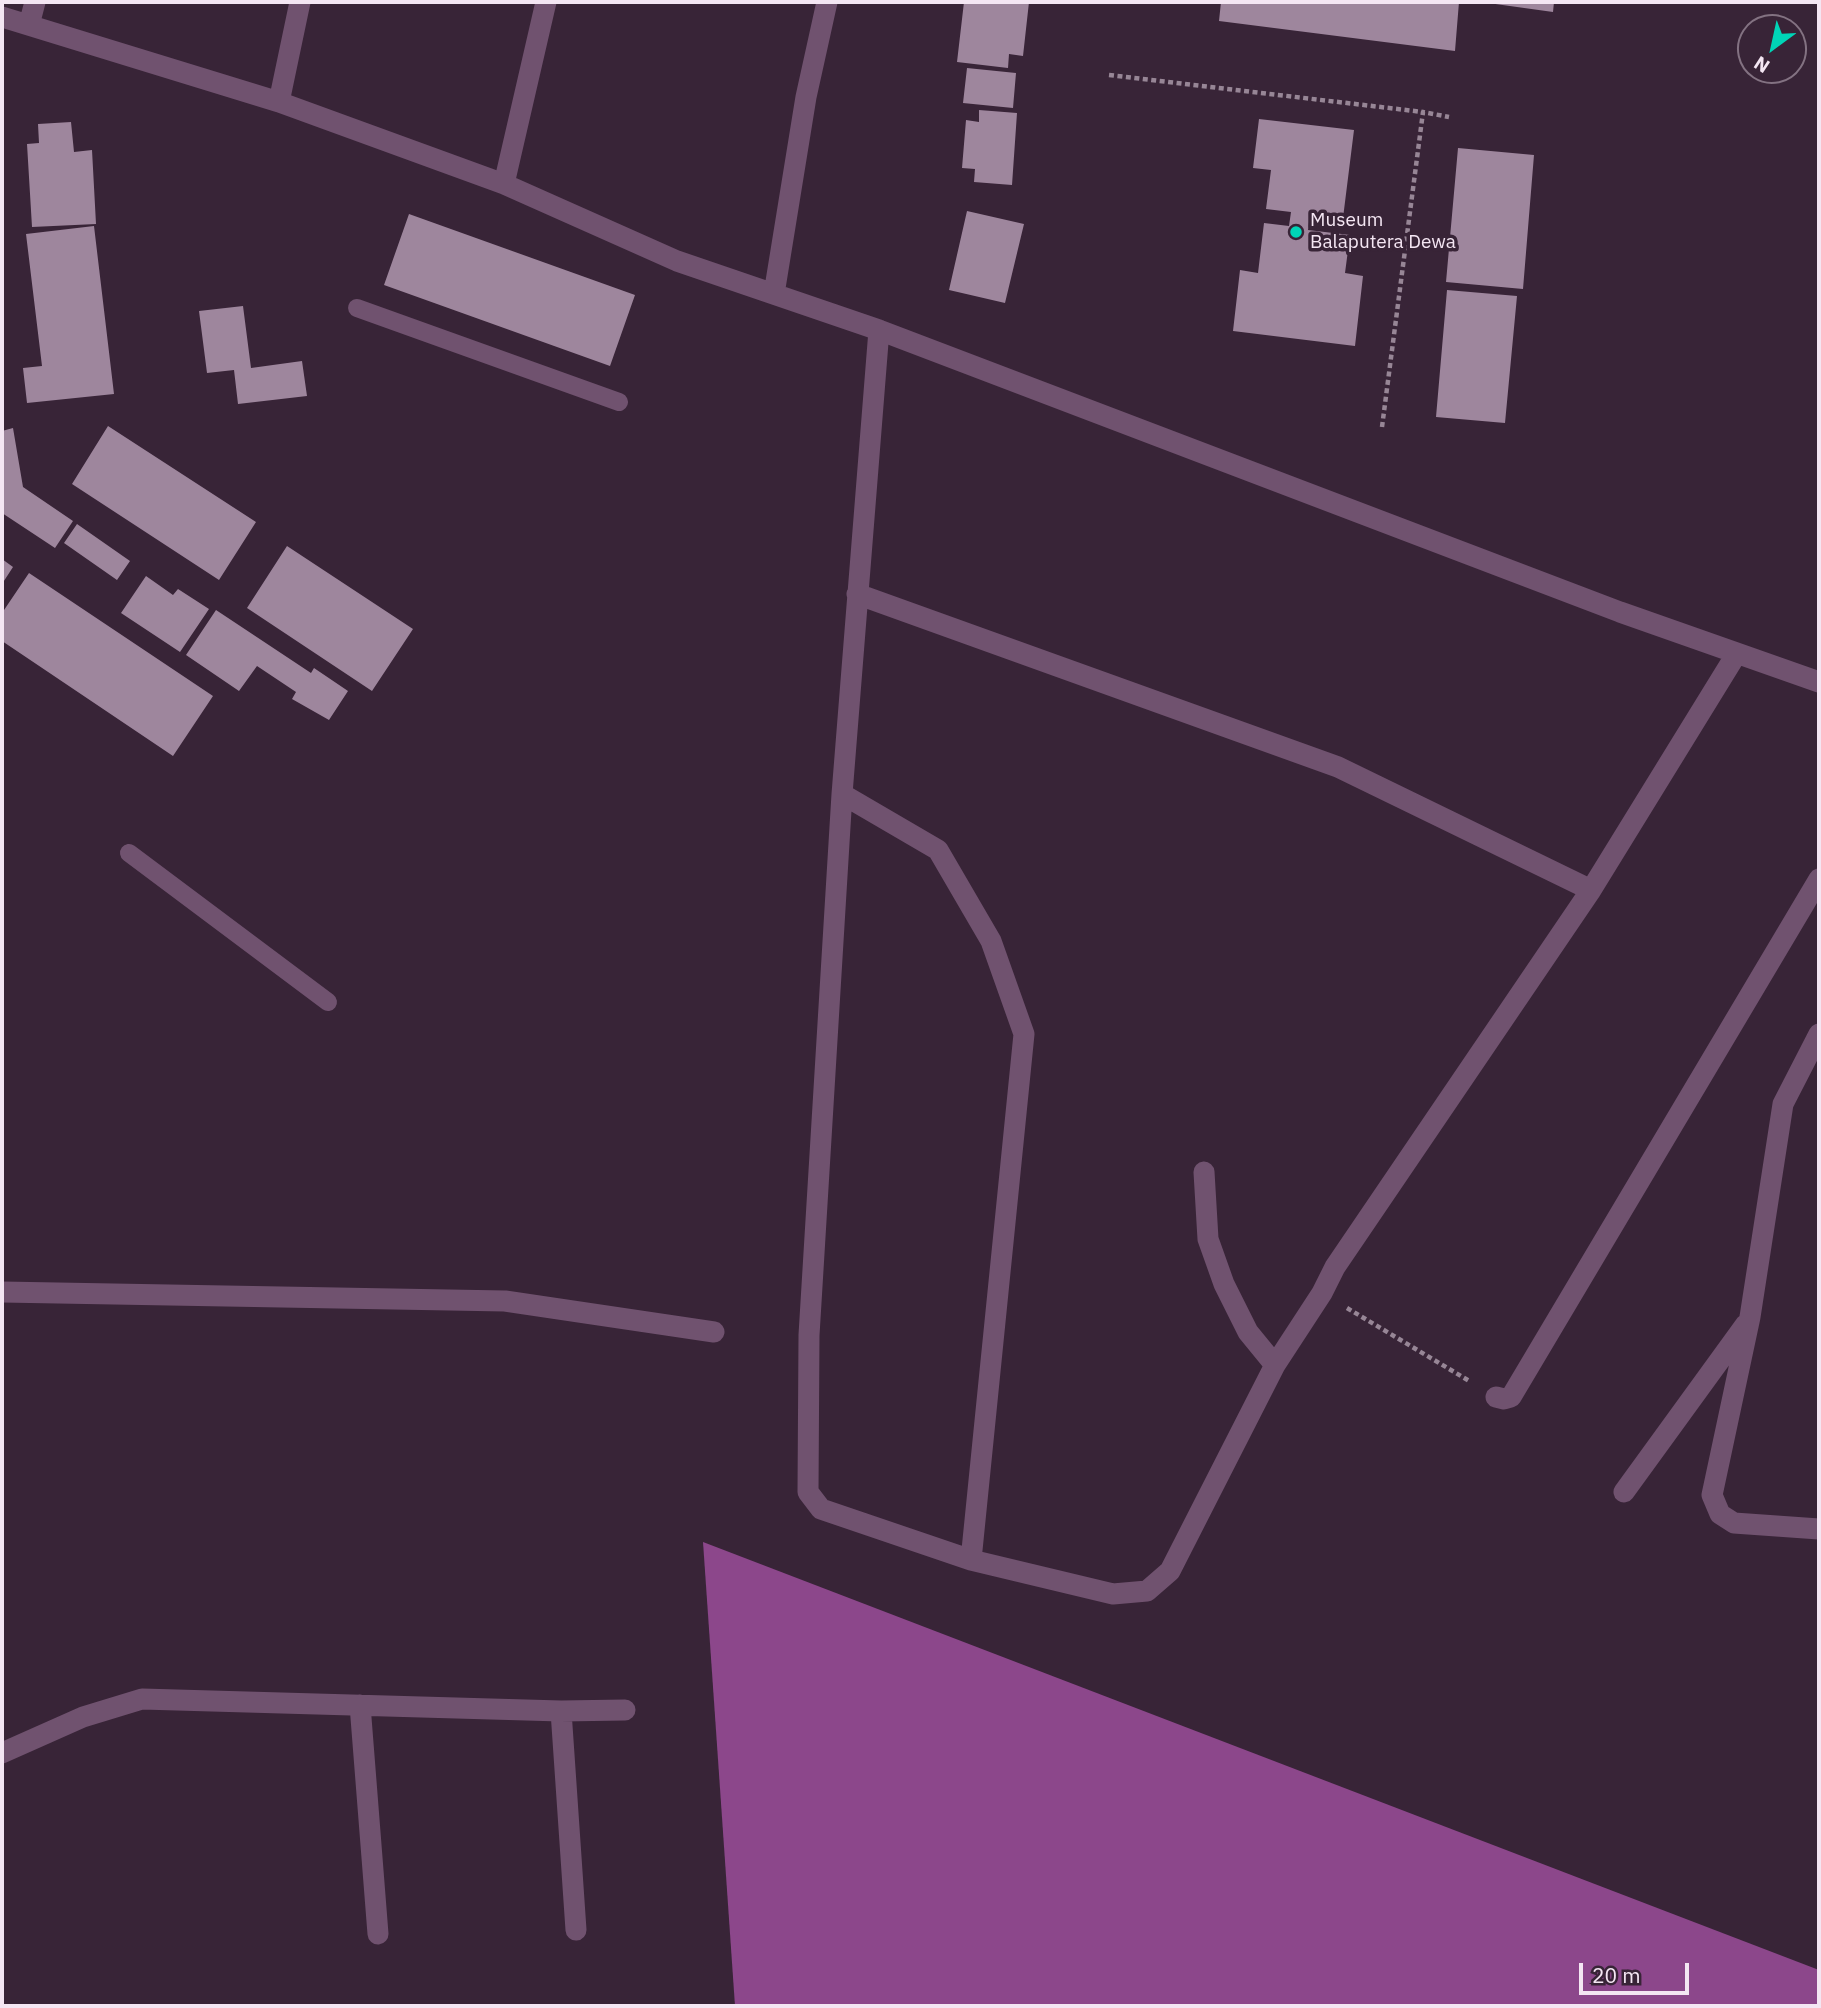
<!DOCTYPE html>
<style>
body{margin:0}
#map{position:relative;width:1821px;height:2008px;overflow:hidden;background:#382437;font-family:"IBM Plex Sans",sans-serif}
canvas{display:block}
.frame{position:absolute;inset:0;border:4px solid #f4e6f3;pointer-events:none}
.north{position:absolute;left:1737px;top:14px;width:70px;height:70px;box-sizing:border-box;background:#382437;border:2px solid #837282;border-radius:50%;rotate:213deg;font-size:19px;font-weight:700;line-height:28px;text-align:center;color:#f4e6f3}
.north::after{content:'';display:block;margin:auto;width:24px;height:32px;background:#00d5b7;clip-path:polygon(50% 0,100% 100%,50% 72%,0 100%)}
.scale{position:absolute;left:1579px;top:1963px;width:110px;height:32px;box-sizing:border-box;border:4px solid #f4e6f3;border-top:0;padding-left:9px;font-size:21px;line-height:24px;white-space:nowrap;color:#f4e6f3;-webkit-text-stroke:5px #382437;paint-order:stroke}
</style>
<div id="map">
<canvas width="1821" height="2008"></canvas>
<div class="frame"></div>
<div class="north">N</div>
<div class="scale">20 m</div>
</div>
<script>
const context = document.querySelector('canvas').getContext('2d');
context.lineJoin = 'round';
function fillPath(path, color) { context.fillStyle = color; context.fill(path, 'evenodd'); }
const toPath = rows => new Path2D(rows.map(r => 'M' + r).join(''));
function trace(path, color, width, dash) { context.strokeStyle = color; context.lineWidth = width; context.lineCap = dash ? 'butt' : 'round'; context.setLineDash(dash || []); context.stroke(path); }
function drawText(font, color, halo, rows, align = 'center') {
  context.font = font + ' "IBM Plex Sans",sans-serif'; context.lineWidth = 7; context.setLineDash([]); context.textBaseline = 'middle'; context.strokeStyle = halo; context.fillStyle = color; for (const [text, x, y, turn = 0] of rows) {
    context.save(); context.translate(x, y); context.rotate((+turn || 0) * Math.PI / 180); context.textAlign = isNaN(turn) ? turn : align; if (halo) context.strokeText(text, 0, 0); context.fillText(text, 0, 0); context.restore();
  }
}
fillPath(toPath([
 [703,1542,1819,1970,1819,2006,735,2006]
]), '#8c478b');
fillPath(toPath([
 [964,2,1029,2,1023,56,1009,54,1008,68,957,62],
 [1221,2,1459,2,1455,51,1219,21],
 [1481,2,1554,2,1553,12],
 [967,68,1016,73,1013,108,963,103],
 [979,110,1017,113,1012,185,974,182,975,169,962,168,966,120,979,122],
 [1259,119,1354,130,1343,218,1310,214,1308,230,1350,235,1345,273,1363,276,1355,346,1233,331,1240,270,1258,273,1264,223,1289,226,1291,212,1266,209,1271,170,1253,168],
 [71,122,74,152,92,150,96,224,32,227,27,144,39,143,38,124],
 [1458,148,1534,155,1523,289,1446,282],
 [967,211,1024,224,1005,303,949,290],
 [409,214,635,295,610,366,384,285],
 [94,226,114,394,27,403,23,368,42,366,26,234],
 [1447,290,1517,296,1505,423,1436,417],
 [243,306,251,368,302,361,307,396,238,404,234,370,207,373,199,311],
 [108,426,256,522,219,580,72,484],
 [13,428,23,487,73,521,55,548,2,513,2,431],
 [77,524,130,561,117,580,64,543],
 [287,546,413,629,372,691,247,608],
 [2,559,13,567,2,584],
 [29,573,213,696,173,756,2,641,2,613],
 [146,576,173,595,178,589,209,609,180,652,121,613],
 [216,610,311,673,314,668,348,691,329,720,292,699,296,692,257,666,239,691,186,655]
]), '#9e869d');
trace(toPath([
 [1109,75,1423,112],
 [1382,427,1423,112,1449,117],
 [1347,1308,1471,1382]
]), '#978696', 4.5, [5, 3.5]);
trace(toPath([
 [357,308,619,402],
 [129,853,328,1002]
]), '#70526f', 18);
trace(toPath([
 [2,17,279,102,504,184,677,261,879,330,1620,612,1819,682],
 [29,25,35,2],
 [279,102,300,2],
 [504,184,546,2],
 [774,294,806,97,827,2],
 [879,330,842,794,809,1335,808,1492,821,1509,971,1560,1113,1594,1147,1591,1170,1571,1275,1365,1322,1293,1335,1267,1591,890,1737,653],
 [857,594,1338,767,1591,890],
 [842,794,938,850,991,941,1024,1034,971,1560],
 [1819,1034,1783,1104,1750,1317,1712,1495,1720,1514,1734,1523,1819,1529],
 [1204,1172,1208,1239,1224,1284,1248,1332,1275,1365],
 [2,1292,505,1301,714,1332],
 [1496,1397,1504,1399,1511,1397,1819,879],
 [1624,1492,1746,1324],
 [360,1705,378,1934],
 [561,1711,576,1930],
 [2,1753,83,1717,142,1699,561,1711,625,1710]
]), '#70526f', 21);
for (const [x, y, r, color] of [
 [1296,232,7,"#00d5b7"]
]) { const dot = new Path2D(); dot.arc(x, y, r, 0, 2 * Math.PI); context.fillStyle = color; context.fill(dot); trace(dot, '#382437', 2.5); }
drawText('19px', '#f4e6f3', '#382437', [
 ["Museum",1310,221],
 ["Balaputera Dewa",1310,243]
], 'left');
</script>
